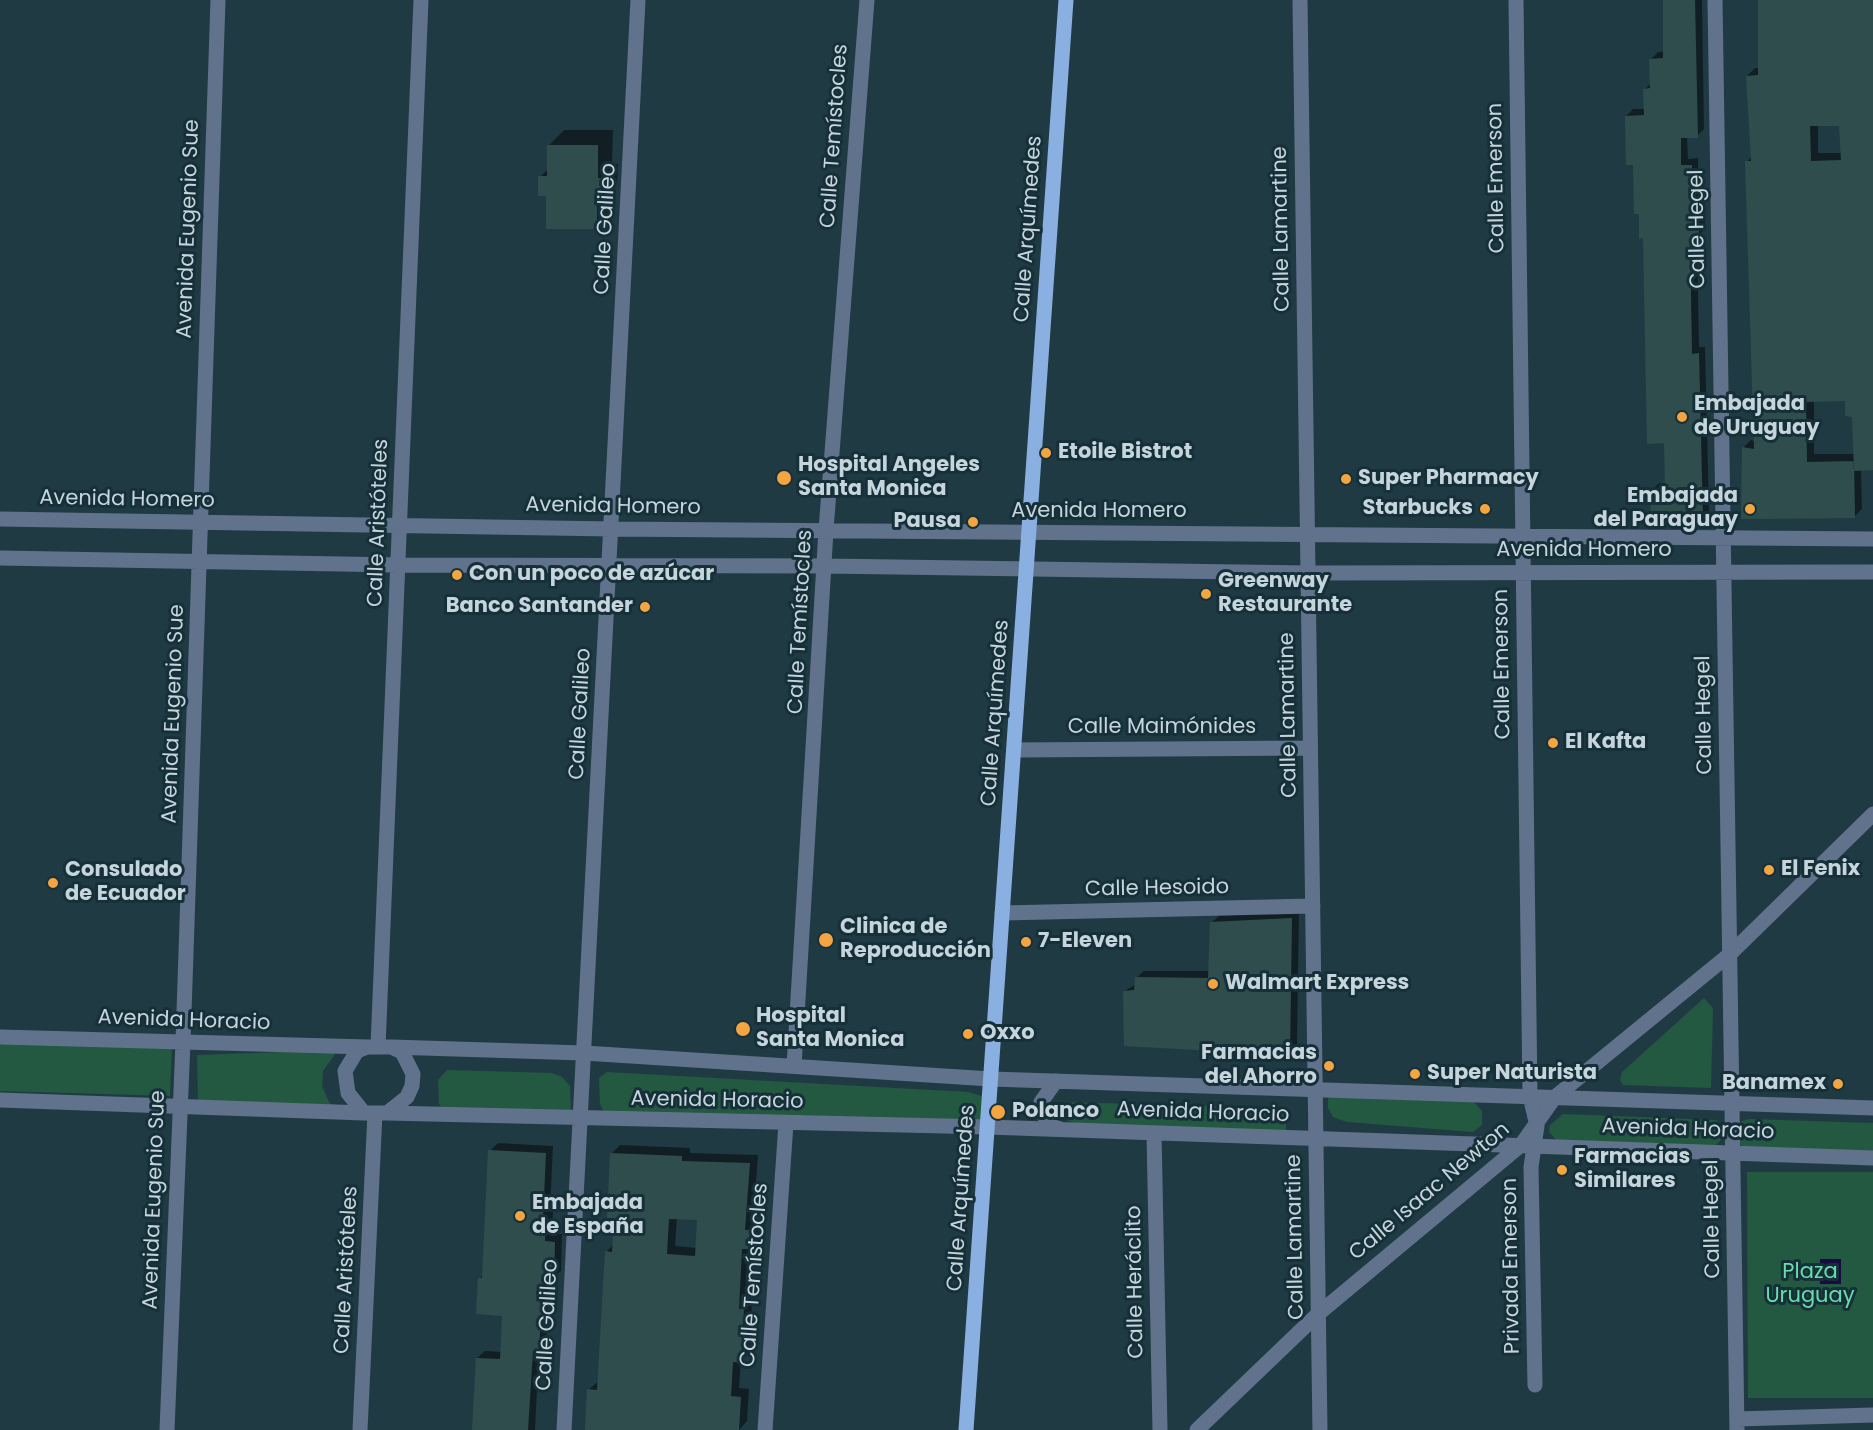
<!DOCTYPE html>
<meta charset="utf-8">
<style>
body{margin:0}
canvas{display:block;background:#203a44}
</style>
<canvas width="1873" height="1430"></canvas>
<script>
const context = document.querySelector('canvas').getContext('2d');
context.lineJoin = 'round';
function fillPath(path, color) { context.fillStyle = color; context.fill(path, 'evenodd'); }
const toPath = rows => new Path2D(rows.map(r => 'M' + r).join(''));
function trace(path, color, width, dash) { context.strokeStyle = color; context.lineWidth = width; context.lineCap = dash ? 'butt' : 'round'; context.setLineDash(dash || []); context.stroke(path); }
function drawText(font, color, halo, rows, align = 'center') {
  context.font = font + ' Poppins,sans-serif'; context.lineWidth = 6; context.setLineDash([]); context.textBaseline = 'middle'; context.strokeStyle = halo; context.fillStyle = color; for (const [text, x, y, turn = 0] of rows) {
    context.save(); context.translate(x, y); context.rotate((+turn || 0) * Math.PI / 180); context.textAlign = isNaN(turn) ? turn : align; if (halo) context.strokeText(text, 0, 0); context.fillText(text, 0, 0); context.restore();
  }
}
fillPath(toPath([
 [1704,998,1713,1008,1711,1088,1623,1085,1620,1080,1622,1072],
 [0,1040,172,1045,170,1096,0,1091],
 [338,1050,323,1071,322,1086,331,1106,198,1102,197,1055],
 [447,1070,552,1073,562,1077,570,1086,571,1114,447,1114,439,1104,438,1080],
 [607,1072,968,1092,985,1097,985,1122,605,1113,600,1104,599,1078],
 [1333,1093,1468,1096,1482,1111,1482,1125,1473,1132,1347,1122,1333,1117,1328,1108,1328,1099],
 [1060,1102,1286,1108,1286,1133,1075,1123,1055,1116,1053,1106],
 [1563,1114,1716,1120,1719,1123,1721,1140,1714,1147,1558,1142,1549,1132,1550,1125],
 [1749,1119,1873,1123,1873,1151,1742,1148,1738,1139,1738,1128,1742,1121],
 [1747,1172,1873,1172,1873,1398,1748,1398]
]), '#235841');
fillPath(toPath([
 [1820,1259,1841,1259,1841,1284,1820,1284]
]), '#190a42');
fillPath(toPath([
 [1664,0,1702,0,1704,129,1697,136,1687,136,1688,159,1698,158,1699,207,1705,207,1705,229,1697,236,1699,347,1705,347,1709,510,1702,517,1652,490,1659,483,1667,483,1666,442,1645,237,1626,116,1633,109,1645,109,1645,89,1651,83,1651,59,1658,52,1664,52],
 [1759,0,1873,0,1873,469,1861,469,1862,509,1854,517,1743,448,1751,440,1755,441,1747,162,1752,156,1747,76,1755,68,1759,68],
 [1841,124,1842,153,1818,153,1818,125],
 [1847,399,1854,415,1855,454,1814,454,1814,400],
 [564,130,613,130,612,164,618,164,617,182,611,188,611,213,596,228,547,194,540,177,549,168,549,145],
 [1299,911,1297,1046,1289,1053,1125,991,1136,984,1136,978,1144,971,1210,971,1211,923,1219,916],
 [498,1143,553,1146,550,1211,553,1211,552,1234,562,1234,561,1271,550,1279,546,1342,539,1349,535,1430,473,1430,477,1358,485,1351,502,1352,504,1314,480,1278,483,1275,490,1151],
 [620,1145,690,1148,690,1153,758,1155,753,1222,759,1222,758,1239,749,1248,747,1301,752,1301,750,1353,741,1361,739,1388,749,1389,747,1421,739,1430,586,1430,588,1390,599,1381,606,1252,614,1244,611,1154],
 [677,1218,698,1219,697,1248,675,1246]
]), '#0007');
fillPath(toPath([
 [1663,0,1695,0,1698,138,1681,138,1681,165,1692,165,1693,213,1699,213,1699,238,1690,238,1692,354,1699,353,1703,519,1651,520,1650,489,1665,489,1664,443,1647,444,1643,238,1639,239,1639,214,1634,214,1633,165,1626,165,1625,116,1644,115,1643,89,1650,88,1649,59,1663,58],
 [1758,0,1873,0,1873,470,1854,471,1852,417,1845,416,1845,401,1806,402,1807,462,1854,461,1855,518,1741,519,1742,447,1754,449,1745,161,1751,161,1746,76,1758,75],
 [1810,126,1839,126,1841,160,1811,161],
 [547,145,598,145,598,178,603,178,603,199,597,199,597,229,546,229,546,196,538,196,538,176,547,176],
 [1292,918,1290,1055,1124,1046,1123,991,1134,990,1135,977,1208,978,1210,922],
 [488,1150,546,1153,543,1218,546,1218,545,1241,555,1242,554,1280,543,1280,539,1352,533,1351,528,1430,472,1430,476,1358,500,1359,501,1337,502,1316,476,1314,478,1278,482,1278],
 [610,1153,682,1156,682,1161,750,1163,745,1230,751,1230,750,1249,742,1249,739,1309,744,1309,741,1363,733,1362,731,1396,741,1397,739,1430,585,1430,587,1389,597,1390,605,1251,612,1252,614,1219,607,1218],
 [669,1219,697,1220,695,1256,667,1254]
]), '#2f4d4d');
trace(toPath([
 [1300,0,1320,1430],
 [1516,0,1530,1096,1537,1126,1531,1167,1535,1385],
 [1715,0,1737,1430],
 [0,519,612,529,1873,539],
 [0,558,398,565,826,566,1308,573,1873,572],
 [1014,750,1310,748],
 [1002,913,1313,906],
 [0,1037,367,1047],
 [367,1047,391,1047,402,1052,413,1074,412,1086,407,1097,387,1113,364,1113,348,1093,345,1071,357,1051,367,1047],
 [378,1047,421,0],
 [391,1047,584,1053,991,1079,1873,1108],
 [794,1066,826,530,867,0],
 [1056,1081,1041,1102,1041,1110,1050,1126,1060,1129],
 [0,1100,364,1113],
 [387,1113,988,1127,1873,1158],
 [1154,1133,1160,1430],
 [1737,1419,1873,1415],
 [167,1430,183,1042,218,0],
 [360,1430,375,1113],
 [564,1430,638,0],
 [765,1430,786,1123],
 [1197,1430,1318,1314,1521,1145,1555,1097,1730,954,1873,814]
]), '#61738c', 15);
trace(toPath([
 [966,1430,1066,0]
]), '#8aafe1', 15);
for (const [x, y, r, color] of [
 [1682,417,6,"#f2a541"],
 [1046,453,6,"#f2a541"],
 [784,478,8,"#f2a541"],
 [1346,479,6,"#f2a541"],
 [1485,509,6,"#f2a541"],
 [1750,509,6,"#f2a541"],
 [973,522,6,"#f2a541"],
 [457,575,6,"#f2a541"],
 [1206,594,6,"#f2a541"],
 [645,607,6,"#f2a541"],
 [1553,743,6,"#f2a541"],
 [1769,870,6,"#f2a541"],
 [53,883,6,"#f2a541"],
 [826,940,8,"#f2a541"],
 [1026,942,6,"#f2a541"],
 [1213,984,6,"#f2a541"],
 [743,1029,8,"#f2a541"],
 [968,1034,6,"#f2a541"],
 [1329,1066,6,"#f2a541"],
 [1415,1074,6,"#f2a541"],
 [1838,1084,6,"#f2a541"],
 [998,1112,8,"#f2a541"],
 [1562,1170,6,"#f2a541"],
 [520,1216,6,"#f2a541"]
]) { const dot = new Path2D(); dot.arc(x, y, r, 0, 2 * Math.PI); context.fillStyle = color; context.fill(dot); trace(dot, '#16303a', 2); }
drawText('21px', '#c6d4db', '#16303a', [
 ["Calle Temístocles",835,136,-86],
 ["Calle Emerson",1497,178,-91],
 ["Avenida Eugenio Sue",189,229,-88],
 ["Calle Galileo",606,229,-87],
 ["Calle Arquímedes",1029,229,-86],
 ["Calle Lamartine",1282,229,-91],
 ["Calle Hegel",1698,229,-91],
 ["Avenida Homero",127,500,1],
 ["Avenida Homero",613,507,1],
 ["Avenida Homero",1099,512],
 ["Calle Aristóteles",379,523,-88],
 ["Avenida Homero",1584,551],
 ["Calle Temístocles",801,622,-87],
 ["Calle Emerson",1503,664,-91],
 ["Calle Arquímedes",996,713,-86],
 ["Avenida Eugenio Sue",174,714,-88],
 ["Calle Galileo",581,714,-87],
 ["Calle Lamartine",1289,715,-91],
 ["Calle Hegel",1705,715,-91],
 ["Calle Maimónides",1162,728],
 ["Calle Hesoido",1157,889,-1],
 ["Avenida Horacio",184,1021,2],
 ["Avenida Horacio",717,1101,1],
 ["Avenida Horacio",1203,1113,2],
 ["Avenida Horacio",1688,1130,2],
 ["Calle Isaac Newton",1430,1192,-40],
 ["Calle Arquímedes",962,1198,-86],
 ["Avenida Eugenio Sue",155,1200,-88],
 ["Calle Hegel",1713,1219,-91],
 ["Calle Lamartine",1296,1237,-91],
 ["Privada Emerson",1512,1266,-91],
 ["Calle Aristóteles",347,1270,-87],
 ["Calle Temístocles",755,1275,-86],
 ["Calle Heráclito",1136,1282,-91],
 ["Calle Galileo",548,1325,-87]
]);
drawText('bold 21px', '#c6d4db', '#16303a', [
 ["Embajada",1694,405],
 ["de Uruguay",1694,429],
 ["Etoile Bistrot",1058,453],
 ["Hospital Angeles",798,466],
 ["Santa Monica",798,490],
 ["Super Pharmacy",1358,479],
 ["Embajada",1738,497,"right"],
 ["del Paraguay",1738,521,"right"],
 ["Starbucks",1473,509,"right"],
 ["Pausa",961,522,"right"],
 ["Con un poco de azúcar",469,575],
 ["Greenway",1218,582],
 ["Restaurante",1218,606],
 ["Banco Santander",633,607,"right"],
 ["El Kafta",1565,743],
 ["El Fenix",1781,870],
 ["Consulado",65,871],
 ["de Ecuador",65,895],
 ["Clinica de",840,928],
 ["Reproducción",840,952],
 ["7-Eleven",1038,942],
 ["Walmart Express",1225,984],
 ["Hospital",756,1017],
 ["Santa Monica",756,1041],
 ["Oxxo",980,1034],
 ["Farmacias",1317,1054,"right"],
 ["del Ahorro",1317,1078,"right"],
 ["Super Naturista",1427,1074],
 ["Banamex",1826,1084,"right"],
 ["Polanco",1012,1112],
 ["Farmacias",1574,1158],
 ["Similares",1574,1182],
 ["Embajada",532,1204],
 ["de España",532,1228]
], 'left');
drawText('21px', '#69dcaa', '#16303a', [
 ["Plaza",1810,1273],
 ["Uruguay",1810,1297]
]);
</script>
